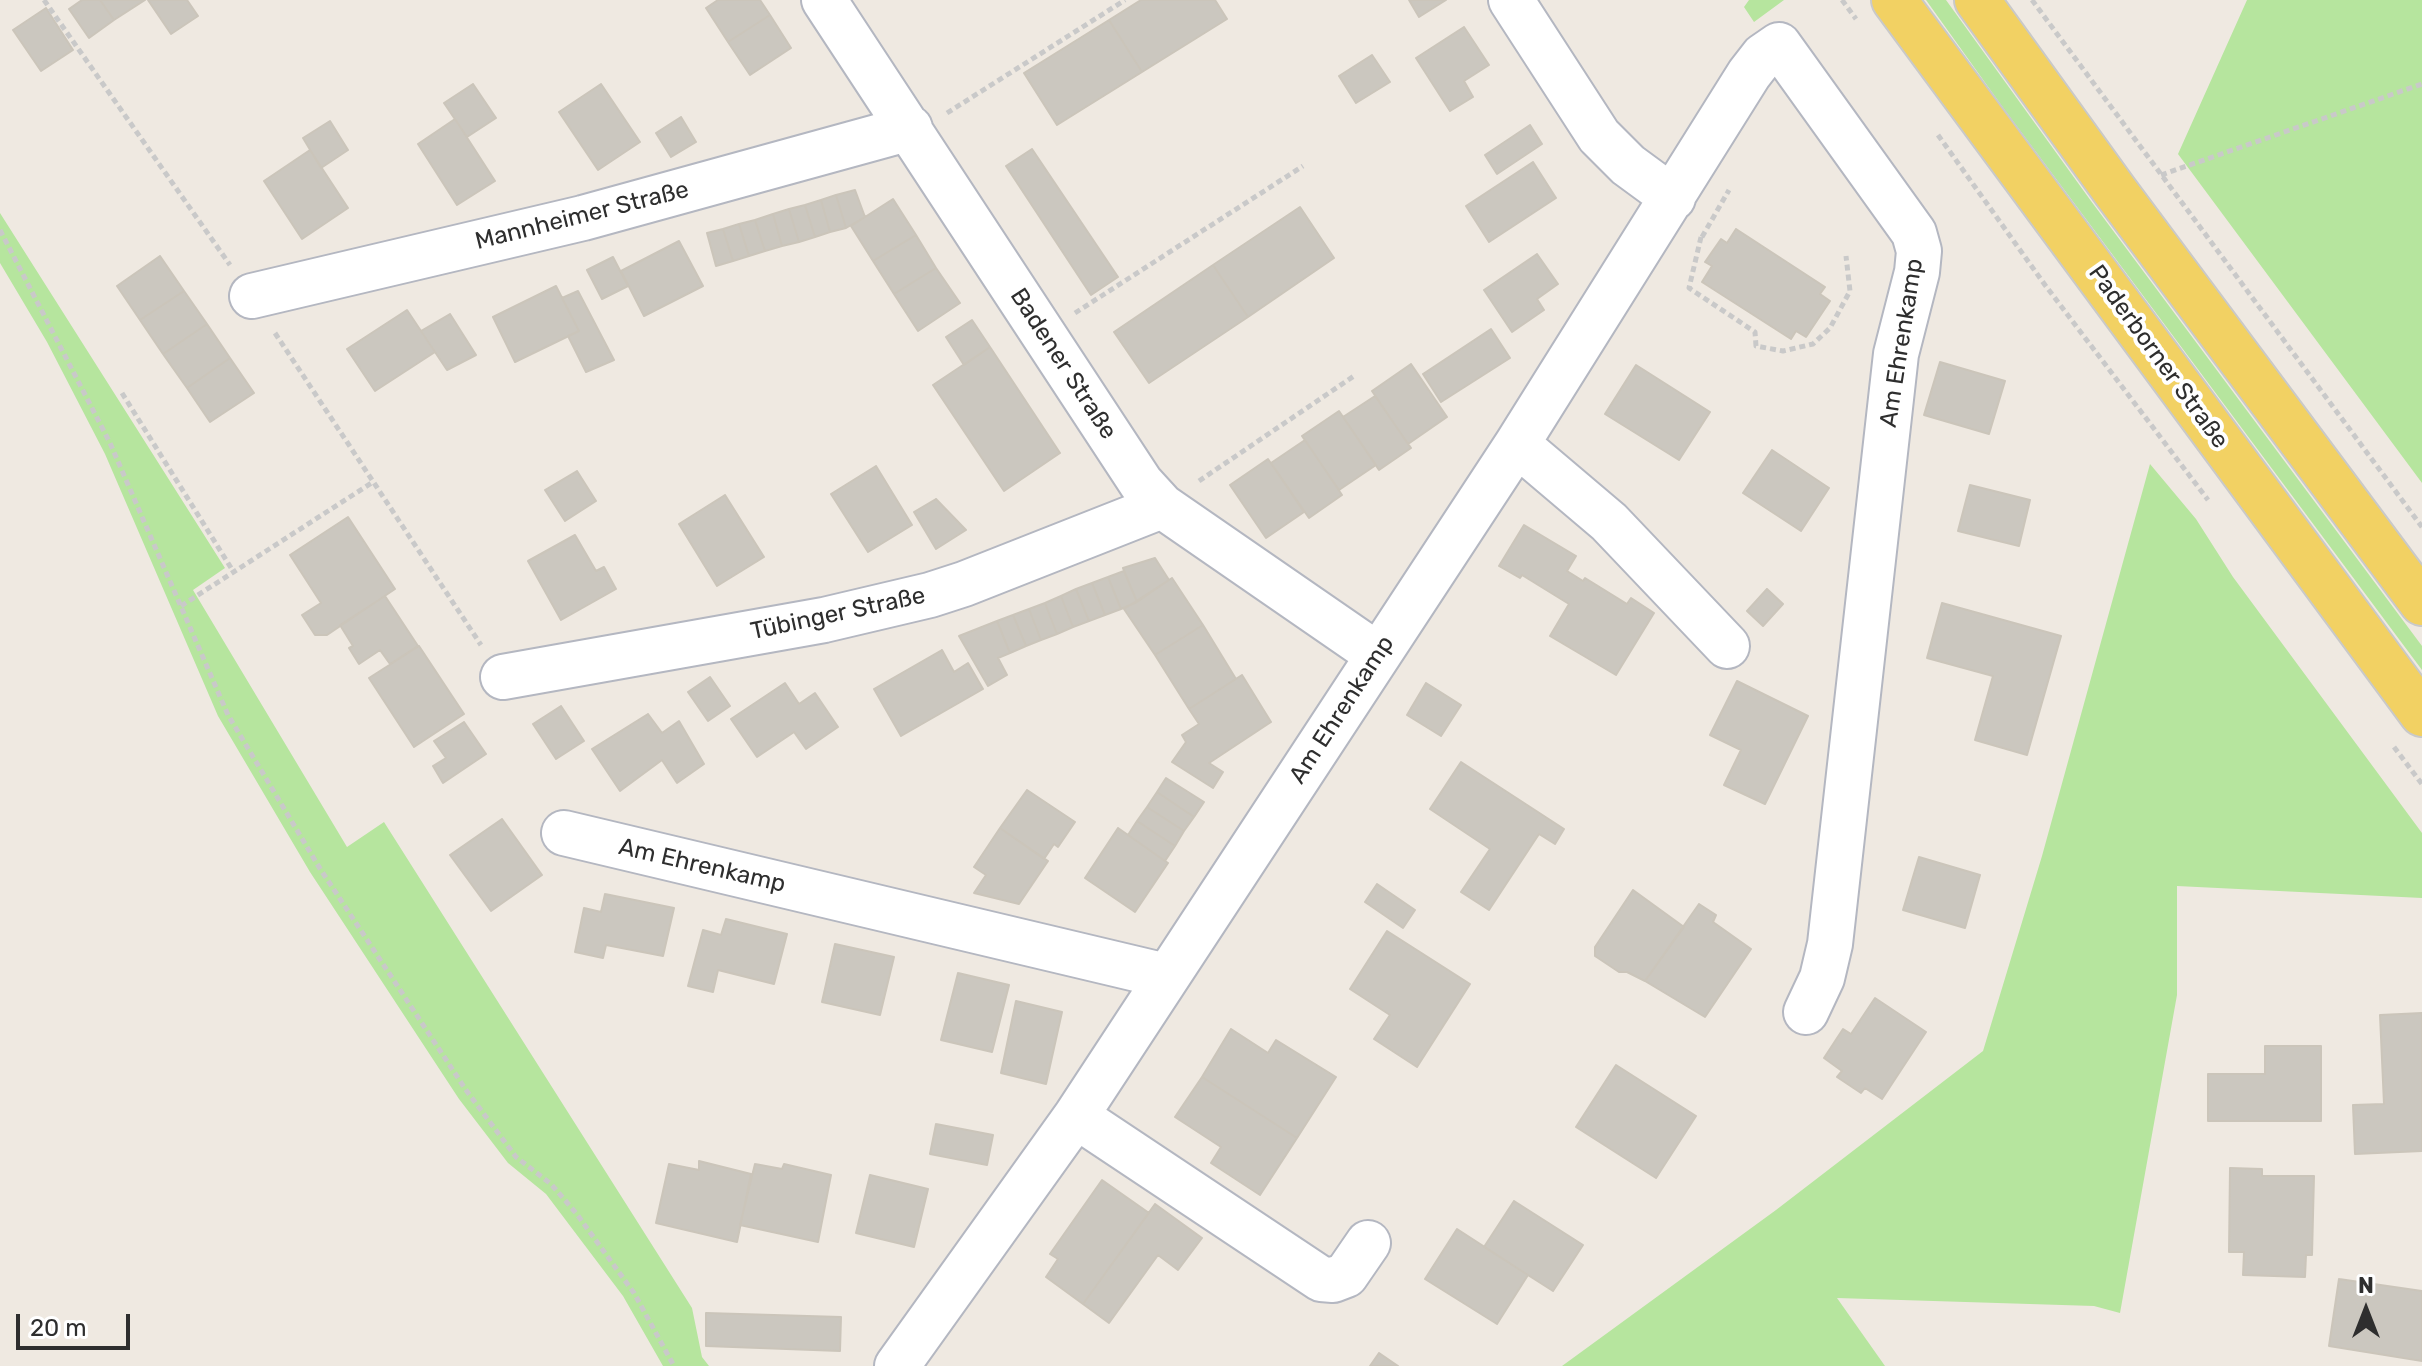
<!DOCTYPE html>
<meta charset="utf-8">
<style>
body{margin:0}
#map{position:relative;width:2422px;height:1366px;overflow:hidden;background:#efe9e1;font-family:Rubik,sans-serif}
canvas{display:block}
.north{position:absolute;left:2326px;top:1270px;width:80px;height:80px;-webkit-text-stroke:6px #fff;paint-order:stroke;rotate:0deg;font-size:22px;font-weight:700;line-height:32px;text-align:center;color:#2e2e2e}
.north::after{content:'';display:block;margin:auto;width:28px;height:36px;background:#2e2e2e;clip-path:polygon(50% 0,100% 100%,50% 72%,0 100%)}
.scale{position:absolute;left:16px;top:1314px;width:114px;height:36px;box-sizing:border-box;border:4px solid #2e2e2e;border-top:0;padding-left:10px;font-size:24px;line-height:28px;white-space:nowrap;color:#2e2e2e;-webkit-text-stroke:6px #fff;paint-order:stroke}
</style>
<div id="map">
<canvas width="2422" height="1366"></canvas>
<div class="north">N</div>
<div class="scale">20 m</div>
</div>
<script>
const context = document.querySelector('canvas').getContext('2d');
context.lineJoin = 'round';
function fillPath(path, color) { context.fillStyle = color; context.fill(path, 'evenodd'); }
const toPath = rows => new Path2D(rows.map(r => 'M' + r).join(''));
function trace(path, color, width, dash) { context.strokeStyle = color; context.lineWidth = width; context.lineCap = dash ? 'butt' : 'round'; context.setLineDash(dash || []); context.stroke(path); }
function drawText(font, color, halo, rows, align = 'center') {
  context.font = font + ' Rubik,sans-serif'; context.lineWidth = 8; context.setLineDash([]); context.textBaseline = 'middle'; context.strokeStyle = halo; context.fillStyle = color; for (const [text, x, y, turn = 0] of rows) {
    context.save(); context.translate(x, y); context.rotate((+turn || 0) * Math.PI / 180); context.textAlign = isNaN(turn) ? turn : align; if (halo) context.strokeText(text, 0, 0); context.fillText(text, 0, 0); context.restore();
  }
}
fillPath(toPath([
 [1749,0,1784,0,1754,22,1744,7],
 [1926,0,1946,0,2091,201,2422,646,2422,670,2004,109],
 [2247,0,2422,0,2422,483,2178,154],
 [0,213,225,568,193,590,347,847,384,822,692,1308,702,1357,709,1366,663,1366,623,1296,546,1194,508,1163,459,1099,310,872,218,716,105,454,47,342,0,263],
 [2150,464,2196,519,2233,577,2422,833,2422,898,2177,886,2177,995,2120,1313,2094,1306,1837,1298,1885,1366,1562,1366,1776,1210,1983,1051,2042,856]
]), '#b6e59e');
const building = toPath([
 [82,0,100,0,114,20,89,38,69,9,82,0],
 [100,0,145,0,114,20,100,0],
 [148,0,187,0,198,16,171,34,148,0],
 [718,0,760,0,770,15,728,42,706,8,718,0],
 [1141,0,1215,0,1227,19,1142,72,1109,20,1141,0],
 [1409,0,1446,0,1419,17,1409,0],
 [46,8,73,50,41,71,13,30,46,8],
 [770,15,791,48,750,75,728,42,770,15],
 [1109,20,1142,72,1057,125,1024,73,1109,20],
 [1464,27,1489,65,1464,81,1473,97,1450,111,1416,58,1464,27],
 [1372,55,1390,82,1356,103,1339,76,1372,55],
 [473,84,496,118,467,137,444,103,473,84],
 [601,84,640,142,598,170,559,112,601,84],
 [681,117,696,142,671,157,656,133,681,117],
 [455,119,495,181,457,205,418,144,455,119],
 [330,121,348,150,321,168,303,138,330,121],
 [1530,125,1542,144,1497,174,1485,155,1530,125],
 [1032,149,1118,277,1091,295,1006,166,1032,149],
 [310,150,348,208,302,239,264,181,310,150],
 [1533,162,1556,198,1489,242,1466,206,1533,162],
 [855,190,865,217,846,228,836,195,855,190],
 [836,195,846,228,830,232,821,200,836,195],
 [893,199,916,235,873,261,851,226,893,199],
 [821,200,830,232,815,237,805,205,821,200],
 [805,205,815,237,799,242,789,209,805,205],
 [1300,207,1334,258,1248,317,1213,265,1300,207],
 [789,209,799,242,782,246,773,214,789,209],
 [773,214,782,246,765,251,755,220,773,214],
 [755,220,765,251,749,256,739,224,755,220],
 [739,224,749,256,733,261,723,229,739,224],
 [723,229,733,261,716,266,707,233,723,229],
 [1736,229,1825,287,1820,294,1830,301,1806,337,1796,331,1791,339,1702,282,1712,266,1705,262,1721,239,1727,243,1736,229],
 [916,235,936,268,894,294,873,261,916,235],
 [679,241,703,286,644,316,621,271,679,241],
 [1537,254,1558,284,1537,299,1544,310,1512,332,1484,290,1537,254],
 [160,256,184,291,140,320,117,286,160,256],
 [613,257,628,286,602,299,587,270,613,257],
 [1213,265,1248,317,1149,383,1114,332,1213,265],
 [936,268,960,303,918,331,894,294,936,268],
 [556,286,579,331,515,362,493,317,556,286],
 [184,291,207,324,163,354,140,320,184,291],
 [578,291,614,360,586,372,568,336,579,331,562,298,578,291],
 [407,310,435,352,375,391,347,349,407,310],
 [450,314,476,355,447,370,421,331,450,314],
 [972,320,990,347,964,365,946,337,972,320],
 [207,324,230,358,187,388,163,354,207,324],
 [1491,329,1510,358,1441,402,1423,374,1491,329],
 [990,347,1060,453,1004,491,933,385,990,347],
 [230,358,254,393,210,422,187,388,230,358],
 [1940,362,2005,381,1989,434,1924,415,1940,362],
 [1411,364,1447,417,1408,444,1372,391,1411,364],
 [1636,365,1710,412,1679,460,1605,414,1636,365],
 [1375,396,1411,448,1379,470,1343,417,1375,396],
 [1339,411,1376,465,1339,490,1302,436,1339,411],
 [1305,440,1342,495,1309,518,1271,463,1305,440],
 [1772,450,1829,488,1801,531,1743,493,1772,450],
 [1268,459,1304,512,1266,538,1230,485,1268,459],
 [876,466,912,525,868,552,831,494,876,466],
 [577,471,596,501,565,521,545,490,577,471],
 [1970,485,2030,500,2019,546,1958,531,1970,485],
 [725,495,764,557,717,586,679,524,725,495],
 [936,499,966,530,936,549,914,512,936,499],
 [348,517,395,589,327,635,315,635,302,615,321,603,290,555,348,517],
 [1524,525,1576,556,1567,571,1583,581,1585,578,1627,604,1631,598,1654,613,1616,675,1550,636,1569,604,1522,575,1520,578,1499,566,1524,525],
 [575,535,596,571,604,567,616,589,561,620,528,561,575,535],
 [1155,558,1169,580,1137,602,1123,568,1155,558],
 [1124,571,1137,602,1121,609,1108,577,1124,571],
 [1108,577,1121,609,1105,615,1092,583,1108,577],
 [1172,578,1203,625,1155,655,1124,609,1172,578],
 [1092,583,1105,615,1089,621,1076,589,1092,583],
 [1076,589,1089,621,1073,627,1061,596,1076,589],
 [1767,589,1783,604,1763,626,1747,611,1767,589],
 [385,596,418,646,390,664,380,650,359,664,349,648,353,646,340,625,385,596],
 [1061,596,1073,627,1057,634,1045,603,1061,596],
 [1045,603,1057,634,1041,640,1029,609,1045,603],
 [1942,603,2061,636,2027,755,1975,740,1993,676,1927,658,1942,603],
 [1029,609,1041,640,1026,646,1013,615,1029,609],
 [1013,615,1026,646,1010,653,997,621,1013,615],
 [997,621,1010,653,998,658,1007,675,988,686,959,636,997,621],
 [1203,625,1236,679,1189,709,1155,655,1203,625],
 [419,646,464,714,414,747,369,678,419,646],
 [942,650,954,672,968,663,983,689,901,736,874,689,942,650],
 [1242,675,1271,722,1209,763,1223,772,1213,788,1172,762,1186,742,1182,735,1199,724,1189,709,1242,675],
 [710,677,730,706,708,721,688,692,710,677],
 [1737,681,1808,716,1765,804,1724,785,1741,750,1710,735,1737,681],
 [785,683,799,704,815,693,838,727,806,749,794,732,757,757,731,719,785,683],
 [1426,683,1461,705,1441,736,1407,715,1426,683],
 [561,706,584,741,556,759,533,724,561,706],
 [648,714,662,733,679,721,704,764,677,783,662,760,620,791,592,749,648,714],
 [464,722,486,754,443,783,433,766,446,758,434,741,464,722],
 [1461,762,1564,829,1555,844,1539,834,1489,910,1461,892,1490,849,1430,809,1461,762],
 [1166,778,1204,802,1194,817,1157,792,1166,778],
 [1027,790,1075,822,1058,847,1054,844,1044,859,1000,828,1027,790],
 [1157,792,1194,817,1184,831,1147,807,1157,792],
 [1147,807,1184,831,1175,846,1137,821,1147,807],
 [502,819,542,875,491,911,450,855,502,819],
 [1137,821,1175,846,1165,861,1128,835,1137,821],
 [1000,828,1048,861,1019,904,974,893,986,875,974,867,1000,828],
 [1118,828,1168,863,1135,912,1085,878,1118,828],
 [1919,857,1980,875,1965,928,1903,910,1919,857],
 [1377,884,1415,910,1403,928,1365,902,1377,884],
 [1633,890,1684,927,1645,981,1627,972,1619,972,1595,956,1595,947,1633,890],
 [605,894,674,908,663,956,606,945,603,958,575,952,584,908,601,912,605,894],
 [1699,904,1716,915,1713,922,1751,949,1705,1017,1645,981,1699,904],
 [726,919,787,934,774,984,718,970,713,992,688,986,703,930,721,935,726,919],
 [1387,931,1470,984,1417,1067,1374,1039,1390,1015,1350,989,1387,931],
 [835,944,894,957,880,1015,822,1002,835,944],
 [958,973,1009,985,992,1052,941,1040,958,973],
 [1875,998,1926,1032,1882,1099,1865,1088,1861,1093,1837,1077,1842,1071,1824,1058,1843,1029,1851,1034,1875,998],
 [1016,1001,1062,1012,1046,1084,1001,1073,1016,1001],
 [2422,1013,2422,1151,2355,1154,2353,1105,2384,1104,2380,1015,2422,1013],
 [1231,1029,1268,1053,1276,1040,1336,1077,1297,1138,1202,1077,1231,1029],
 [2265,1046,2321,1046,2321,1121,2208,1121,2208,1074,2265,1074,2265,1046],
 [1616,1065,1696,1116,1656,1178,1576,1127,1616,1065],
 [1202,1077,1297,1138,1260,1195,1211,1163,1221,1147,1175,1117,1202,1077],
 [936,1124,993,1135,987,1165,930,1154,936,1124],
 [699,1161,751,1174,737,1242,656,1223,669,1164,699,1170,699,1161],
 [755,1164,782,1169,784,1164,831,1175,818,1242,740,1225,755,1164],
 [2230,1168,2262,1169,2262,1176,2314,1176,2312,1255,2306,1255,2305,1277,2243,1275,2244,1252,2229,1252,2230,1168],
 [870,1175,928,1189,914,1247,856,1233,870,1175],
 [1102,1180,1149,1213,1083,1304,1046,1277,1058,1259,1050,1254,1102,1180],
 [1514,1201,1583,1245,1553,1291,1484,1247,1514,1201],
 [1155,1204,1202,1238,1178,1270,1158,1255,1109,1323,1083,1304,1155,1204],
 [1457,1229,1528,1275,1497,1324,1425,1279,1457,1229],
 [2339,1279,2422,1291,2422,1361,2329,1346,2339,1279],
 [706,1313,841,1317,840,1351,706,1346,706,1313],
 [1379,1353,1398,1366,1370,1366,1379,1353]
]);
fillPath(building, '#cbc7bf');
trace(building, '#cbc5ba', 2);
const minor = toPath([
 [824,0,1141,483,1162,506,1378,655],
 [1511,0,1599,136,1628,165,1673,198],
 [252,296,583,218,910,128],
 [1517,444,1609,522,1727,646],
 [503,677,824,620,930,595,964,584,1162,506],
 [564,833,1166,976],
 [1076,1116,1321,1279,1333,1280,1346,1275,1368,1243],
 [897,1366,1076,1116,1517,444,1749,74,1763,56,1779,45,1914,233,1919,251,1917,272,1896,354,1830,944,1822,978,1806,1012]
]);
const major = toPath([
 [1894,0,2422,714],
 [1977,0,2115,191,2422,603]
]);
trace(minor, '#b4b7c1', 48);
trace(major, '#c9c9c9', 48);
trace(toPath([
 [44,0,230,265],
 [1842,0,1856,19],
 [2032,0,2422,527],
 [947,113,1125,0],
 [1938,135,2045,285,2208,500],
 [2161,175,2422,84],
 [0,230,110,443,228,715,319,867,466,1090,516,1157,551,1184,576,1213,634,1293,674,1366],
 [1701,237,1689,288,1755,332,1756,346,1783,351,1813,344,1830,328,1850,291,1846,256],
 [1702,237,1729,190],
 [1075,313,1303,166],
 [275,333,481,645],
 [122,393,233,571],
 [1199,481,1354,376],
 [181,606,373,482],
 [2394,747,2422,784]
]), '#c9c9c9', 5, [6, 4]);
trace(minor, '#fff', 44);
trace(major, '#f2d163', 44);
drawText('24px', '#2e2e2e', '#fff', [
 ["Mannheimer Straße",582,216,-14],
 ["Am Ehrenkamp",1902,343,-81],
 ["Paderborner Straße",2158,357,54],
 ["Badener Straße",1063,364,57],
 ["Tübinger Straße",838,614,-12],
 ["Am Ehrenkamp",1342,710,-57],
 ["Am Ehrenkamp",702,866,13]
]);
</script>
